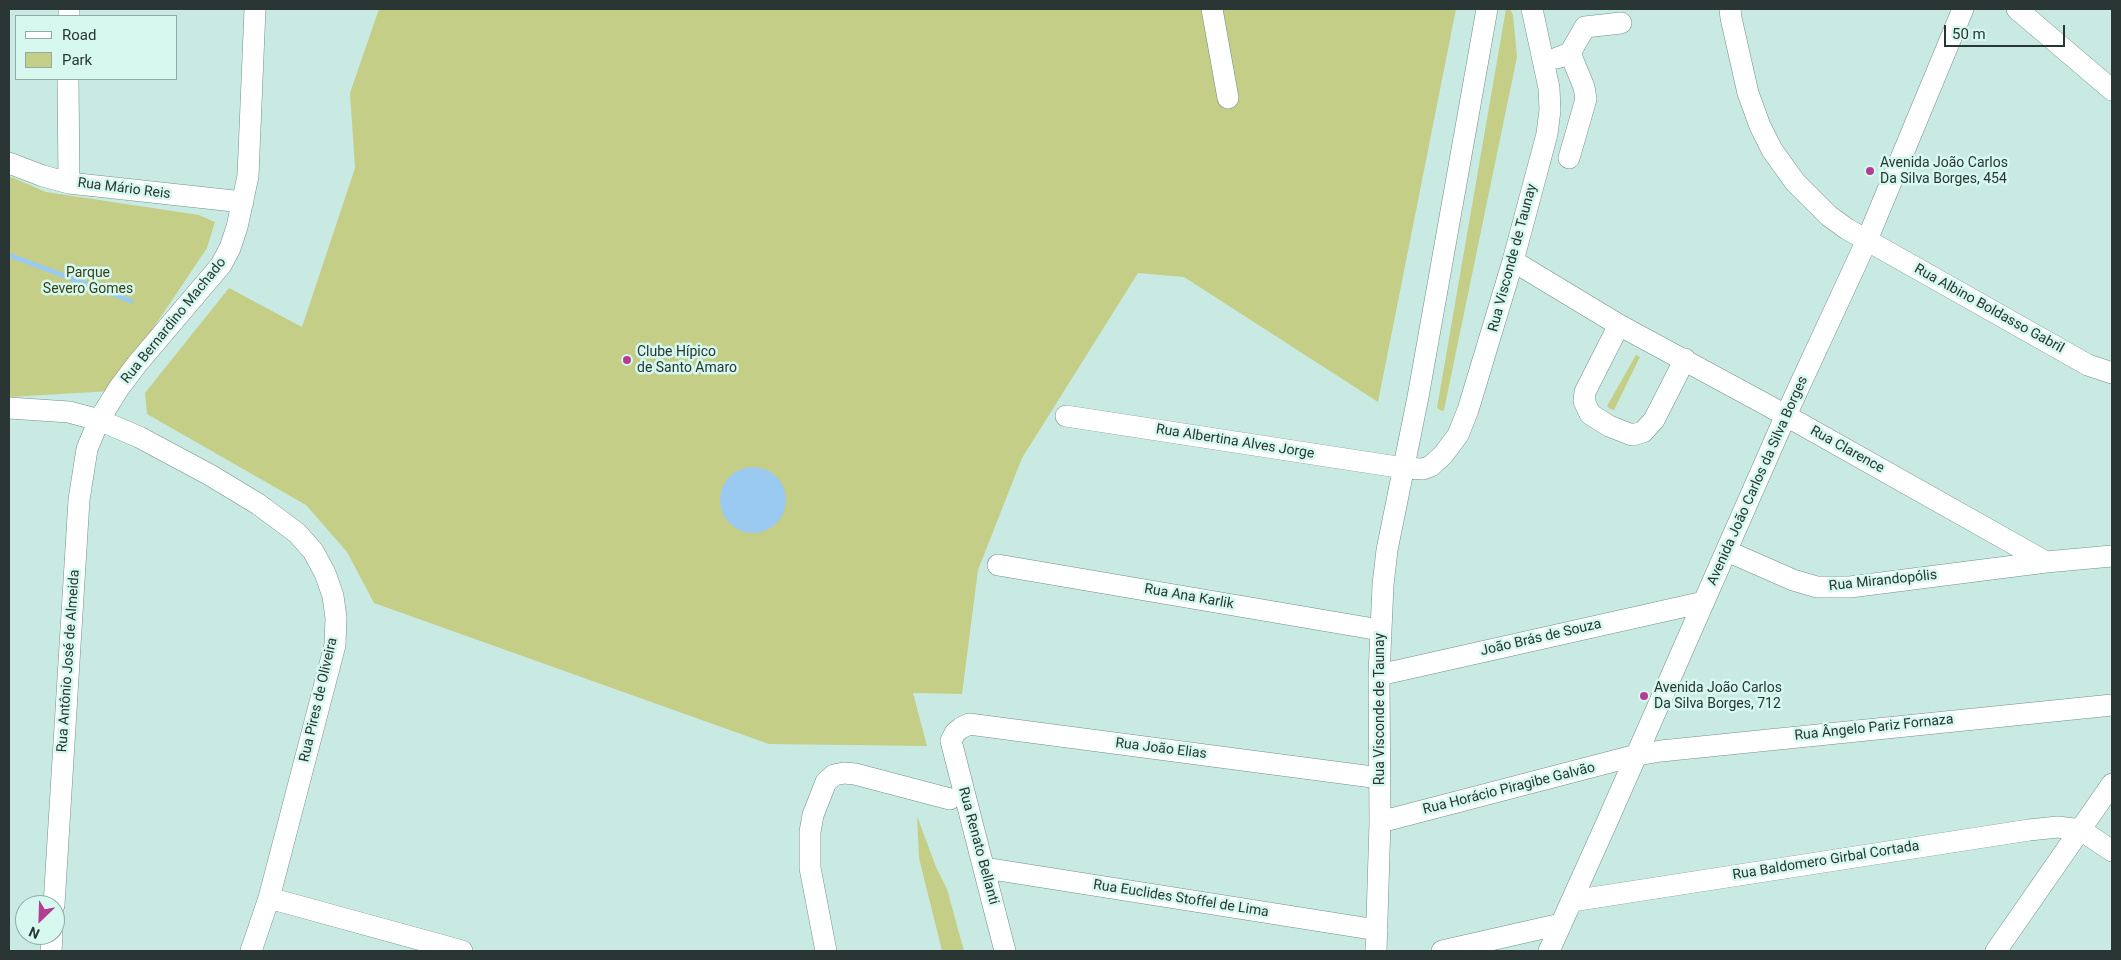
<!DOCTYPE html>
<meta charset="utf-8">
<style>
body{margin:0}
#map{position:relative;width:2121px;height:960px;overflow:hidden;background:#c9eae2;font-family:Roboto,sans-serif}
canvas{display:block}
.frame{position:absolute;inset:0;border:10px solid #293633;pointer-events:none}
.legend{position:absolute;left:15px;top:15px;width:162px;height:65px;box-sizing:border-box;background:#d6f8ef;border:1px solid #91aaa4;margin:0;padding:6px 9px;list-style:none;font-size:15px;color:#293633}
.legend li{display:flex;align-items:center;gap:10px;height:25px}
.legend b{width:25px;border:1px solid #91aaa4}
.north{position:absolute;left:15px;top:895px;width:50px;height:50px;box-sizing:border-box;background:#d6f8ef;border:1px solid #91aaa4;border-radius:50%;rotate:204deg;font-size:14px;font-weight:700;line-height:20px;text-align:center;color:#293633}
.north::after{content:'';display:block;margin:auto;width:18px;height:22px;background:#b43d94;clip-path:polygon(50% 0,100% 100%,50% 72%,0 100%)}
.scale{position:absolute;left:1944px;top:25px;width:121px;height:22px;box-sizing:border-box;border:2px solid #293633;border-top:0;padding-left:6px;font-size:15px;line-height:18px;white-space:nowrap;color:#293633;-webkit-text-stroke:4px #d6f8ef;paint-order:stroke}
</style>
<div id="map">
<canvas width="2121" height="960"></canvas>
<div class="frame"></div>
<ul class="legend">
<li><b style="height:6px;background:#fff"></b>Road</li>
<li><b style="height:14px;background:#c4ce86"></b>Park</li>
</ul>
<div class="north">N</div>
<div class="scale">50 m</div>
</div>
<script>
const context = document.querySelector('canvas').getContext('2d');
context.lineJoin = 'round';
function fillPath(path, color) { context.fillStyle = color; context.fill(path, 'evenodd'); }
const toPath = rows => new Path2D(rows.map(r => 'M' + r).join(''));
function trace(path, color, width, dash) { context.strokeStyle = color; context.lineWidth = width; context.lineCap = dash ? 'butt' : 'round'; context.setLineDash(dash || []); context.stroke(path); }
function drawText(font, color, halo, rows, align = 'center') {
  context.font = font + ' Roboto,sans-serif'; context.lineWidth = 5; context.setLineDash([]); context.textBaseline = 'middle'; context.strokeStyle = halo; context.fillStyle = color; for (const [text, x, y, turn = 0] of rows) {
    context.save(); context.translate(x, y); context.rotate((+turn || 0) * Math.PI / 180); context.textAlign = isNaN(turn) ? turn : align; if (halo) context.strokeText(text, 0, 0); context.fillText(text, 0, 0); context.restore();
  }
}
fillPath(toPath([
 [379,9,1456,9,1378,402,1184,277,1138,273,1022,458,978,570,962,694,913,693,927,746,769,744,374,603,347,552,306,505,147,414,145,393,229,288,302,327,355,168,350,93],
 [1506,9,1510,9,1513,15,1517,57,1444,410,1442,411,1437,408],
 [9,176,46,192,199,215,215,222,207,248,111,391,9,397],
 [1636,355,1640,357,1636,365,1614,410,1610,409,1607,406],
 [917,816,936,867,947,889,964,951,942,951,919,858]
]), '#c4ce86');
fillPath(toPath([
 '720 500a33 33 0 1 1 66 0a33 33 0 1 1-66 0Z'
]), '#9bcaf1');
trace(toPath([
 [9,255,131,301]
]), '#9bcaf1', 5);
const minor = toPath([
 [1212,9,1228,98],
 [1730,9,1731,18,1748,93,1760,126,1772,150,1795,182,1829,216,1847,229,2088,365,2112,373],
 [2017,9,2112,90],
 [69,16,69,9],
 [1557,58,1570,53,1585,27,1621,23],
 [68,79,69,183],
 [1569,158,1586,99,1584,87,1570,53],
 [9,163,43,176,69,183,243,202],
 [1513,261,1619,325,1767,405,2046,562],
 [1619,325,1585,392,1584,401,1590,414,1609,426,1632,435,1643,432,1654,420,1685,359],
 [9,408,69,412,99,420,139,437,210,475,258,504,297,533,313,551,325,573,333,596,336,618,335,645,269,898,251,951],
 [1066,416,1404,468,1423,469,1431,466,1443,455,1458,435,1468,410,1513,261,1547,134,1550,110,1549,88,1532,9],
 [1727,551,1793,580,1817,587,1850,587,2046,562,2112,556],
 [998,565,1380,630],
 [1379,675,1704,602],
 [1380,822,1637,755,1661,751,2112,705],
 [985,868,1377,930],
 [269,898,462,951],
 [1572,901,2029,830,2058,827,2081,830,2112,851],
 [54,905,79,500,87,449,99,420,119,388,137,364,221,265,230,248,237,227,248,176,255,9],
 [51,951,52,935],
 [826,951,810,868,810,832,813,815,826,782,834,775,844,773,855,774,950,799],
 [1005,951,951,741,955,733,961,728,969,724,1380,778],
 [1376,951,1380,822,1379,675,1383,585,1387,550,1418,397,1487,9],
 [1442,951,1561,924],
 [1549,951,1607,822,1786,415,1867,240,1963,9],
 [1996,951,2112,784]
]);
trace(minor, '#719089', 22);
trace(minor, '#fff', 21);
for (const [x, y, r, color] of [
 [1870,171,5,"#b43d94"],
 [627,360,5,"#b43d94"],
 [1644,696,5,"#b43d94"]
]) { const dot = new Path2D(); dot.arc(x, y, r, 0, 2 * Math.PI); context.fillStyle = color; context.fill(dot); trace(dot, '#d6f8ef', 2); }
drawText('14px', '#293633', '#d6f8ef', [
 ["Avenida João Carlos",1880,163],
 ["Da Silva Borges, 454",1880,179],
 ["Clube Hípico",637,352],
 ["de Santo Amaro",637,368],
 ["Avenida João Carlos",1654,688],
 ["Da Silva Borges, 712",1654,704]
], 'left');
drawText('14px', '#293633', '#d6f8ef', [
 ["Rua Mário Reis",124,189,7],
 ["Rua Visconde de Taunay",1513,258,-75],
 ["Rua Albino Boldasso Gabril",1989,309,29],
 ["Rua Bernardino Machado",174,321,-51],
 ["Rua Albertina Alves Jorge",1235,442,9],
 ["Rua Clarence",1847,450,29],
 ["Avenida João Carlos da Silva Borges",1758,481,-66],
 ["Rua Mirandopólis",1883,581,-6],
 ["Rua Ana Karlik",1189,597,10],
 ["João Brás de Souza",1541,638,-13],
 ["Rua Antônio José de Almeida",69,661,-86],
 ["Rua Pires de Oliveira",319,700,-77],
 ["Rua Visconde de Taunay",1380,709,-90],
 ["Rua Ângelo Pariz Fornaza",1874,728,-6],
 ["Rua João Elias",1161,749,7],
 ["Rua Horácio Piragibe Galvão",1509,789,-14],
 ["Rua Renato Bellanti",978,846,75],
 ["Rua Baldomero Girbal Cortada",1826,861,-9],
 ["Rua Euclides Stoffel de Lima",1181,899,9]
]);
drawText('14px', '#3a3f16', '#d6f8ef', [
 ["Parque",88,273],
 ["Severo Gomes",88,289]
]);
</script>
